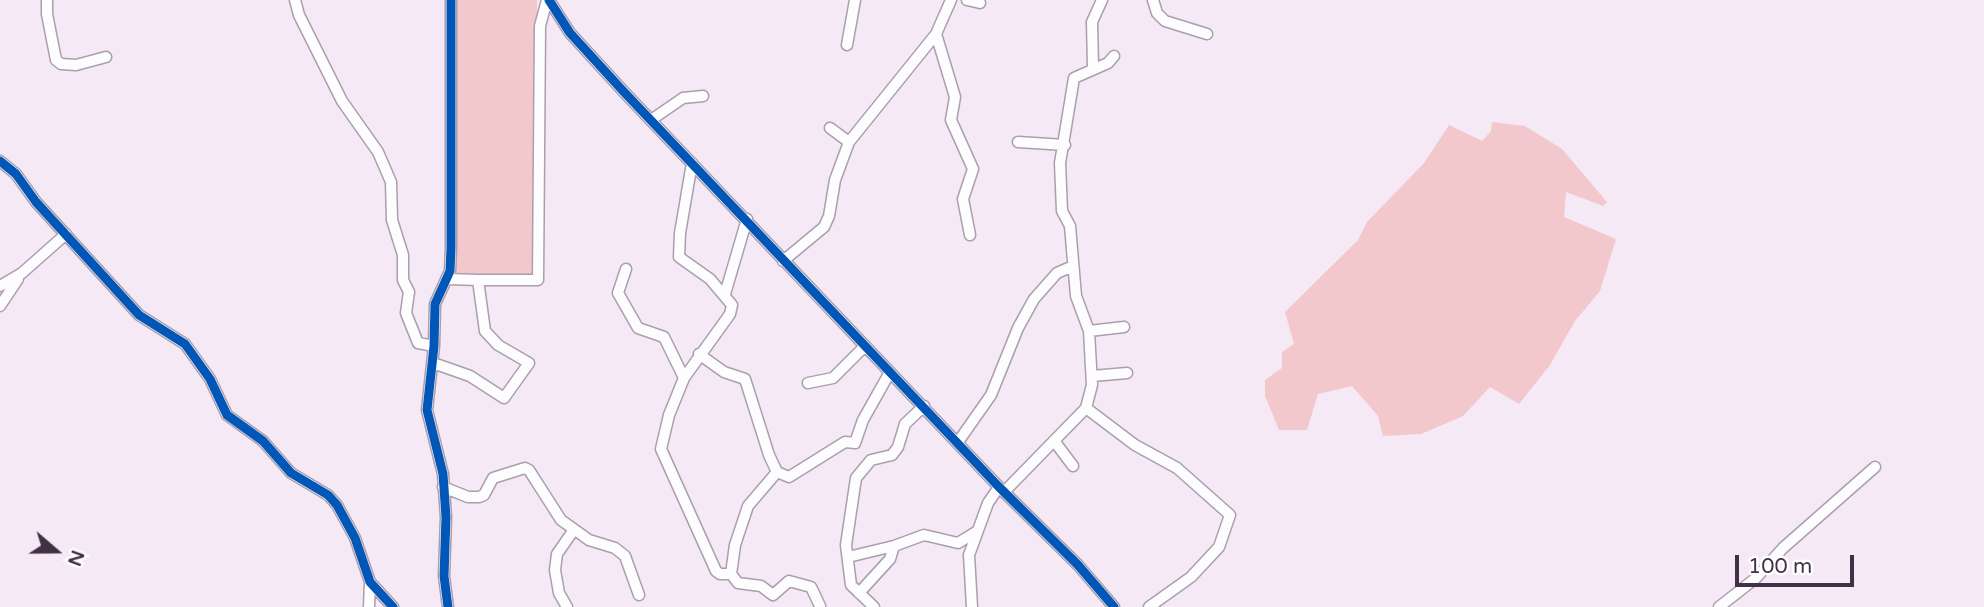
<!DOCTYPE html>
<style>
body{margin:0}
#map{position:relative;width:1984px;height:607px;overflow:hidden;background:#f4e9f5;font-family:"Varela Round",sans-serif}
canvas{display:block}
.north{position:absolute;left:21px;top:516px;width:70px;height:70px;-webkit-text-stroke:5px #fff;paint-order:stroke;rotate:110deg;font-size:19px;font-weight:700;line-height:28px;text-align:center;color:#433047}
.north::after{content:'';display:block;margin:auto;width:24px;height:32px;background:#433047;clip-path:polygon(50% 0,100% 100%,50% 72%,0 100%)}
.scale{position:absolute;left:1735px;top:555px;width:119px;height:32px;box-sizing:border-box;border:4px solid #433047;border-top:0;padding-left:9px;font-size:21px;line-height:24px;white-space:nowrap;color:#433047;-webkit-text-stroke:5px #fff;paint-order:stroke}
</style>
<div id="map">
<canvas width="1984" height="607"></canvas>
<div class="north">N</div>
<div class="scale">100 m</div>
</div>
<script>
const context = document.querySelector('canvas').getContext('2d');
context.lineJoin = 'round';
function fillPath(path, color) { context.fillStyle = color; context.fill(path, 'evenodd'); }
const toPath = rows => new Path2D(rows.map(r => 'M' + r).join(''));
function trace(path, color, width, dash) { context.strokeStyle = color; context.lineWidth = width; context.lineCap = dash ? 'butt' : 'round'; context.setLineDash(dash || []); context.stroke(path); }
fillPath(toPath([
 [454,0,537,0,536,286,453,283],
 [1492,122,1525,126,1562,149,1607,202,1603,206,1566,192,1564,217,1616,239,1600,291,1575,321,1550,365,1519,404,1490,387,1463,416,1421,434,1383,436,1378,416,1352,386,1318,394,1307,430,1279,430,1265,396,1265,380,1282,368,1282,352,1294,344,1285,312,1358,240,1367,222,1424,163,1449,125,1482,141,1491,131]
]), '#f3c8cc');
const minor = toPath([
 [47,0,47,14,56,60,61,64,76,65,106,57],
 [295,0,299,15,342,101,378,152,391,182,392,220,403,255,403,280,409,292,406,313,418,343,434,346],
 [549,0,570,33,624,92,999,487,1078,565,1114,607],
 [951,0,936,34,955,97,951,120,973,169,963,199,970,235],
 [967,0,980,3],
 [1153,0,1157,13,1165,21,1207,34],
 [847,45,855,0],
 [1093,67,1092,22,1102,0],
 [651,120,683,98,703,96],
 [849,142,936,34],
 [1018,142,1065,145],
 [0,161,16,174,36,202,139,315,185,344,210,379,227,415,263,441,291,473,328,495,337,505,355,538,370,582,393,607],
 [692,163,680,233,679,257,710,279,732,305,730,314,684,378,669,415,661,449,716,571,720,574,731,574],
 [783,261,824,227,829,216,835,180,849,142,830,128],
 [626,269,618,293,638,328,664,337,684,378],
 [447,279,478,280],
 [0,286,22,273,66,234],
 [725,294,747,219],
 [0,306,18,279],
 [1089,331,1124,327],
 [699,354,724,372,745,379,769,455,777,472,789,477,845,442,855,443,863,420,890,372],
 [433,363,470,376,504,398,529,363,498,345,485,331,478,280,538,280,540,26,547,0],
 [1092,376,1127,373],
 [808,383,833,378,865,346],
 [1086,408,1135,445,1177,468,1230,515,1219,547,1191,577,1149,607],
 [958,442,991,395,1018,328,1034,299,1057,273,1073,266],
 [1055,442,1073,466],
 [777,472,748,506,735,545,731,574,738,583,761,586,773,595,789,581,811,587,820,606],
 [443,487,468,497,479,497,484,495,493,478,525,468,529,470,561,520,589,540,615,548,625,556,639,595],
 [1004,492,1086,408,1092,385,1089,331,1076,296,1070,226,1062,211,1060,163,1074,78,1108,63,1114,56],
 [848,557,894,546,924,535,958,543,976,532],
 [859,593,890,559,894,546],
 [369,607,370,582],
 [448,607,444,576,446,517,443,474,427,410,434,346,435,304,450,271,451,248,451,0],
 [567,607,559,593,555,570,557,554,573,531],
 [874,607,851,585,846,545,856,478,871,460,892,455,898,447,905,424,924,406],
 [972,607,969,555,988,503,999,487],
 [1719,607,1756,578,1783,548,1875,467]
]);
trace(minor, '#ab9ead', 13);
trace(minor, '#fdfcfe', 10);
trace(toPath([
 [549,0,570,33,624,92,999,487,1078,565,1114,607],
 [0,161,16,174,36,202,139,315,185,344,210,379,227,415,263,441,291,473,328,495,337,505,355,538,370,582,393,607],
 [448,607,444,576,446,517,443,474,427,410,434,346,435,304,450,271,451,248,451,0]
]), '#0057b8', 9);
</script>
